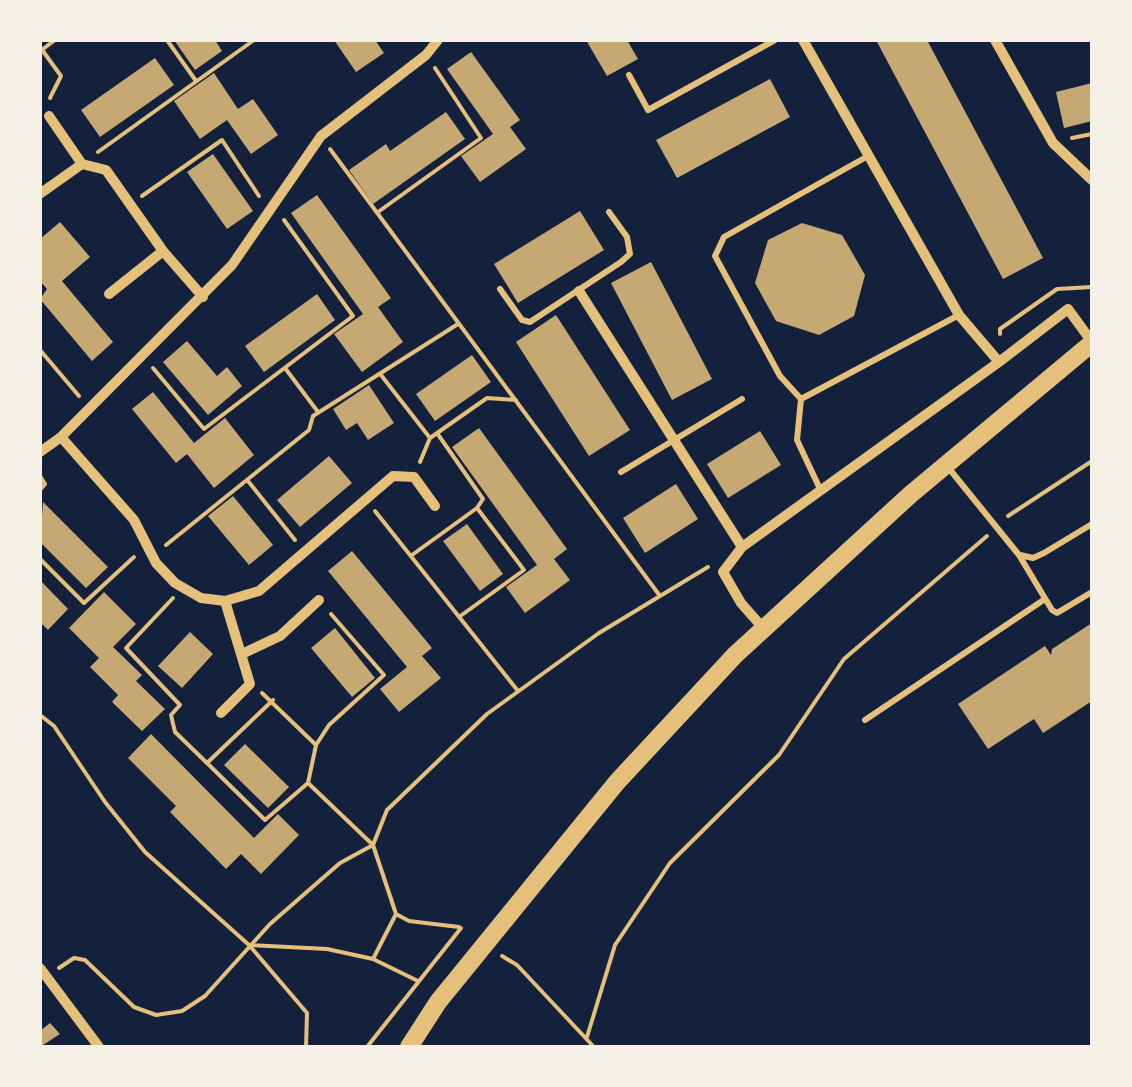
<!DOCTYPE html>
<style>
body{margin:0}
#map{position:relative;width:1132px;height:1087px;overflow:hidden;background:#14213d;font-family:Georgia,serif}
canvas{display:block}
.frame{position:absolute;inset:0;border:42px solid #f6f1e7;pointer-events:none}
</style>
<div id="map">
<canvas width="1132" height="1087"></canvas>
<div class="frame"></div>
</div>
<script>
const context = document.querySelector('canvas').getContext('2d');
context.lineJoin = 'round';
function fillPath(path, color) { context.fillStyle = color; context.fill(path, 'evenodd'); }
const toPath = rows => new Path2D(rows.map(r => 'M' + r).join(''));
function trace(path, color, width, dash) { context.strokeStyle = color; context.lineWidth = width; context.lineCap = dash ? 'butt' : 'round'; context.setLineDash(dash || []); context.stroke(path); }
fillPath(toPath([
 [174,40,215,40,222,51,195,70],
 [334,40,375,40,384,53,356,72],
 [586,40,627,40,638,59,607,76],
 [876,40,927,40,1043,258,1003,279],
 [471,52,520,120,510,127,526,149,480,182,461,156,493,134,447,69],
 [155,58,174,85,100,137,81,110],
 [214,73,238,109,253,99,278,135,251,154,227,120,200,139,174,101],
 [770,79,790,117,677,178,656,140],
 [1092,83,1092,121,1064,128,1056,92],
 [446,112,465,139,373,204,349,170,386,144,390,151],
 [213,154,253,211,227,229,187,172],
 [317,195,391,298,378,307,403,342,362,372,334,334,363,314,291,213],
 [580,211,604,250,518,303,494,264],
 [60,222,90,257,62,281,113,342,92,361,40,299,47,289,40,281,40,239],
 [802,223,842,235,865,275,854,316,819,335,776,321,755,283,768,240],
 [651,262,712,379,672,400,611,283],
 [317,294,335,320,264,372,245,346],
 [556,315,630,430,589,456,516,342],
 [187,341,217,376,227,367,242,386,208,415,163,362],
 [472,355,491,382,435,421,416,394],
 [369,385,394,423,368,440,357,423,346,430,333,409],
 [153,392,194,443,225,418,254,455,214,488,187,454,176,463,132,409],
 [479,428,567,549,554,559,570,580,525,613,506,587,537,565,452,447],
 [760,431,781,465,728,498,707,464],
 [329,456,352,483,300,527,277,500],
 [676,484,698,519,645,553,623,518],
 [233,496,273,545,249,565,208,516],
 [43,502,108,567,86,588,40,542],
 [467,524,503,574,480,591,443,541],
 [352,551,432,648,422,656,441,678,399,712,380,689,407,667,328,571],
 [40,580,68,609,48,630,40,622],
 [104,592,136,624,113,647,142,675,136,681,165,709,142,731,112,702,118,695,90,667,99,658,69,628],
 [1092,623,1092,701,1043,733,1034,719,988,749,958,704,1045,646,1051,655,1052,649],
 [335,628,375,678,352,697,311,648],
 [190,632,213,654,182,688,158,666],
 [151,734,254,838,278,814,299,835,261,874,241,854,226,869,170,812,176,806,128,758],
 [245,744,289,787,268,808,224,765],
 [50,1023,60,1034,40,1047,40,1031]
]), '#c6a872');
trace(toPath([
 [167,40,196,81],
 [40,47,61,76,50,98],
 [43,49,55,40],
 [1072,138,1092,134],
 [330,149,660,596],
 [98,152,254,40],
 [142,196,222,140,259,196],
 [378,212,481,138,435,68],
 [1000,334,1000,329,1057,289,1092,287],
 [40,350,79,396],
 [153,368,204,429,353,316,284,220],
 [285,368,318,412],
 [381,375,430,438,487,398,516,400],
 [437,433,483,499,477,508,524,570,459,617],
 [420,462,430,438],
 [40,476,45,484,40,490],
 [248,481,295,540],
 [375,511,518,691],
 [1008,516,1092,461],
 [166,545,309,430,313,416,458,324],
 [412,555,477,508],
 [40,559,84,603,134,557],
 [173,598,126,648,180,705,171,715,175,732,207,763],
 [273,700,207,763,265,820,308,783],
 [40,715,54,726,105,802,145,852,249,945,327,949,373,959,396,914,373,845,387,810,487,714,599,633,708,567],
 [316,745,329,725,384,675,331,614],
 [396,914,409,921,459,927],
 [249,945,307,1013,306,1047],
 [502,956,517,965,594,1047],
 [373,959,418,981],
 [59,968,74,958,85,960,134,1007,156,1015,182,1011,205,996,270,924,340,863,373,845,308,783,316,745,262,693],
 [587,1037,615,945,670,863,779,755,844,659,987,536],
 [367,1047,461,928]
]), '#e5c07b', 4);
trace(toPath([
 [629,75,648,110,775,40],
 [868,156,724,237,715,256,780,376,801,399,959,315],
 [500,289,522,320,530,322,621,262,630,254,627,237,609,212],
 [801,399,797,440,820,489],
 [947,466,1019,555,1052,610,1057,613,1092,592],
 [621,472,742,399],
 [1020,555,1033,558,1044,553,1092,524],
 [865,720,1045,599]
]), '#e5c07b', 6);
trace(toPath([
 [803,40,959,315,999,362,1068,309,1092,342],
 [995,40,1053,143,1092,180],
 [49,116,82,164,106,170,163,251,203,297],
 [41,193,82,164],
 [579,291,742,547],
 [109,294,163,251],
 [61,437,134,520,156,563,175,583,201,598,225,601,259,591,393,476,414,477,435,506],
 [40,452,61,437,232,265,321,136,426,55,438,40],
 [763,628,741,603,723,572,742,547,999,362],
 [244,653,280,636,319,600],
 [221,713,250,684,225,601],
 [40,968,99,1047]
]), '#e5c07b', 10);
trace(toPath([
 [409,1047,438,1002,617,782,735,655,911,494,1092,343]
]), '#e5c07b', 18);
</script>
